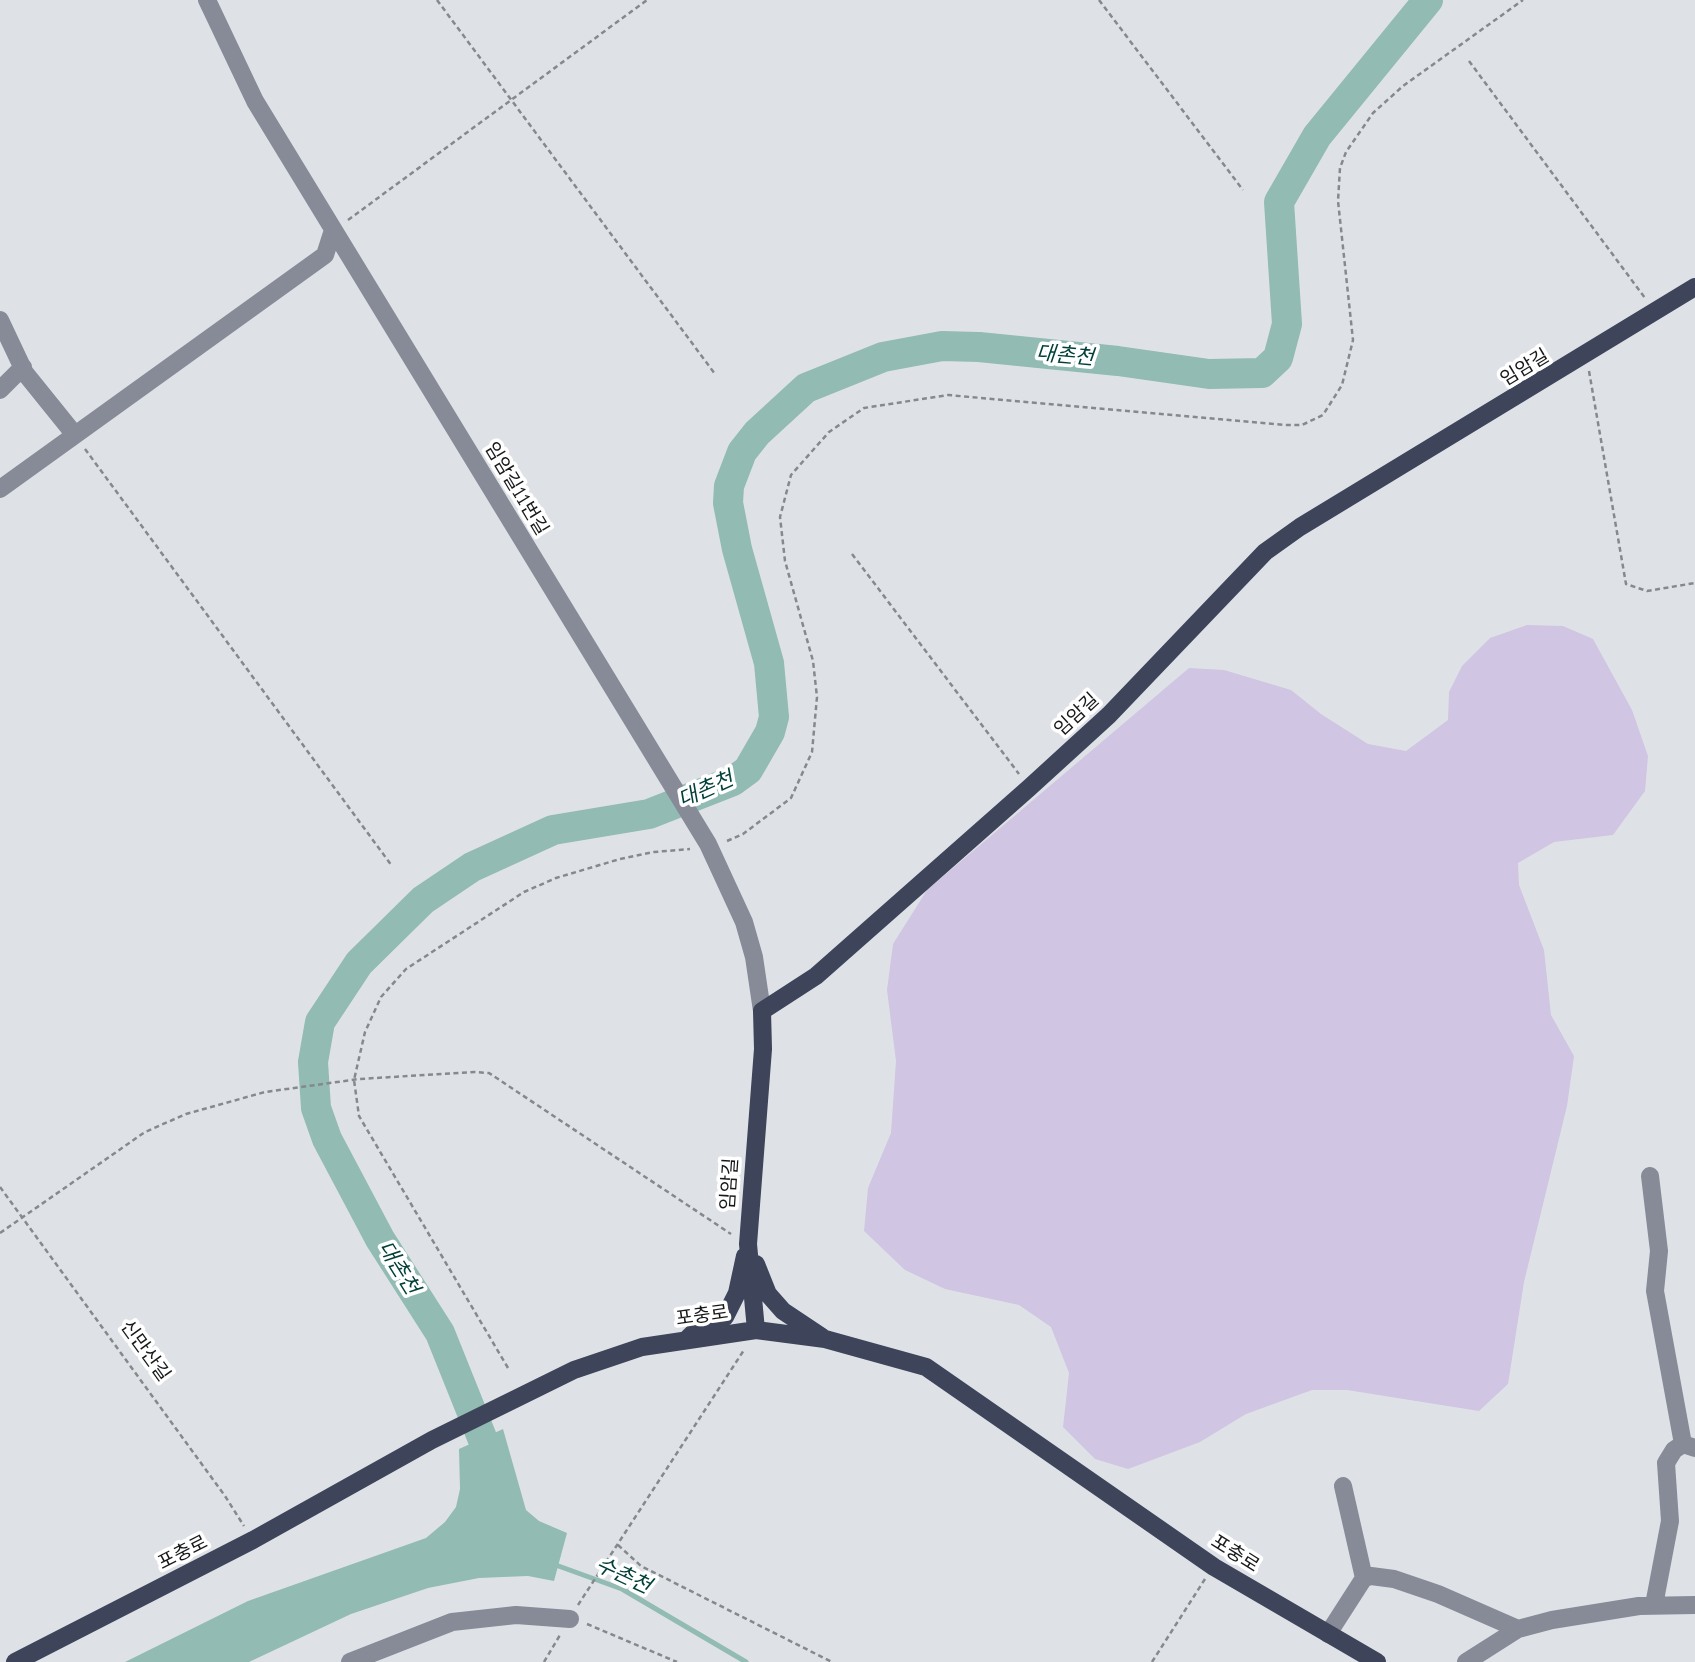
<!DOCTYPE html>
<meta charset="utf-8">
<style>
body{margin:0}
canvas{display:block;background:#dee2e6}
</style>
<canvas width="1695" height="1662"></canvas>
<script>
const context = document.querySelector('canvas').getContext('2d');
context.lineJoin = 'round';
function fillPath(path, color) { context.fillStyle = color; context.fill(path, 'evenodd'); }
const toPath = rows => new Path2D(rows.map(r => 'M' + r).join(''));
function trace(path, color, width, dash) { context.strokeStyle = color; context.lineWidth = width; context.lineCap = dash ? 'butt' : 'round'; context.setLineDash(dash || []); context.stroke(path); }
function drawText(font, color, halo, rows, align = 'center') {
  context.font = font + ' "PT Sans Narrow","Noto Sans KR",sans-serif'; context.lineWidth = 7; context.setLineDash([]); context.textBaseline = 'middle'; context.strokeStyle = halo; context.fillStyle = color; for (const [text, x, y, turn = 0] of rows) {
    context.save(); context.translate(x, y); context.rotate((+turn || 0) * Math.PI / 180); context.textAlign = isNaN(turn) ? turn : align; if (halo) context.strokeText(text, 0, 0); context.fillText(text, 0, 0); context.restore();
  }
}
fillPath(toPath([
 [1527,625,1563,626,1593,639,1632,710,1648,756,1645,791,1613,835,1554,842,1518,863,1519,885,1544,950,1551,1015,1574,1056,1567,1106,1524,1282,1508,1384,1479,1411,1347,1390,1312,1390,1246,1414,1200,1442,1128,1469,1095,1459,1063,1427,1069,1373,1051,1327,1019,1305,945,1289,905,1270,864,1231,868,1188,891,1133,896,1061,887,990,893,944,927,890,1189,668,1224,670,1291,690,1321,714,1368,744,1406,751,1448,720,1449,692,1462,666,1490,638]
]), '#d0c5e2');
fillPath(toPath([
 [503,1429,526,1510,539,1521,567,1533,554,1581,528,1576,479,1578,428,1588,351,1614,249,1662,125,1662,248,1601,426,1538,445,1522,456,1507,460,1489,459,1449]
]), '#92bbb3');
trace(toPath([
 [553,1564,622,1589,746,1662]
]), '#92bbb3', 5);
trace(toPath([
 [497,1475,440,1333,380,1239,327,1139,316,1108,313,1062,320,1022,359,963,423,900,472,867,553,830,649,814,733,781,748,770,770,732,774,717,769,663,737,549,728,503,729,486,742,452,757,433,806,388,883,357,942,346,979,347,1118,361,1209,374,1262,373,1278,358,1287,324,1279,202,1317,136,1428,0]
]), '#92bbb3', 30);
trace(toPath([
 [437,0,715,374],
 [1099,0,1243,190],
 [1469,61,1645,298],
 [348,220,647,0],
 [1589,371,1626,584,1647,591,1695,583],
 [85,449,392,866],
 [852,554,1019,774],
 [727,841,743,834,791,798,812,752,817,697,813,661,785,561,780,517,791,475,829,432,864,408,948,395,1285,425,1302,425,1323,415,1342,385,1353,340,1338,201,1340,168,1346,152,1373,113,1403,86,1523,0],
 [0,1187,225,1496,244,1526],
 [0,1233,145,1132,186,1114,265,1092,359,1079,475,1072,489,1073,731,1234],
 [508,1368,359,1116,354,1080,365,1032,381,997,406,969,524,892,556,878,620,859,654,852,690,849],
 [618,1545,641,1566,832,1662],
 [578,1605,744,1350],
 [587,1624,677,1662],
 [544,1662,560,1635],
 [1152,1662,1205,1579]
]), '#86898c', 2.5, [5, 3.5]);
trace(toPath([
 [207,0,255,101,708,844,744,922,754,957,762,1011],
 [0,320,25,373,75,435],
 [0,390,23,367],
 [0,489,325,255,333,230],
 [1650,1176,1659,1251,1655,1291,1683,1444],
 [1343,1486,1364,1578],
 [1654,1605,1670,1521,1666,1463,1674,1450,1683,1444,1695,1448],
 [1328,1634,1364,1578,1371,1576,1394,1579,1438,1594,1518,1629],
 [350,1662,452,1622,516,1615,570,1619],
 [1466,1662,1518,1629,1552,1620,1639,1606,1695,1605]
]), '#878b98', 18);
trace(toPath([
 [756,1264,768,1294,783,1311,822,1337],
 [756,1330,748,1244,763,1049,762,1011,816,976,1029,788,1109,715,1265,552,1300,527,1695,287],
 [688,1338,701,1325,725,1317,737,1293,745,1256],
 [15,1662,253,1540,432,1440,574,1370,642,1347,756,1330,825,1339,926,1367,1214,1567,1377,1662]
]), '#3e445a', 18);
drawText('19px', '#161819', '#fff', [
 ["임암길",1525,368,-31],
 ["임암길11번길",516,489,59],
 ["임암길",1077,715,-43],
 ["임암길",730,1184,-86],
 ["포충로",702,1316,-8],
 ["신만산길",145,1351,54],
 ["포충로",183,1553,-27],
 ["포충로",1235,1554,32]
]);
drawText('italic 21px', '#004038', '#fff', [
 ["대촌천",1065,356,5],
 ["대촌천",706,790,-24],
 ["대촌천",398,1268,58],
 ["수촌천",623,1576,25]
]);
</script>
